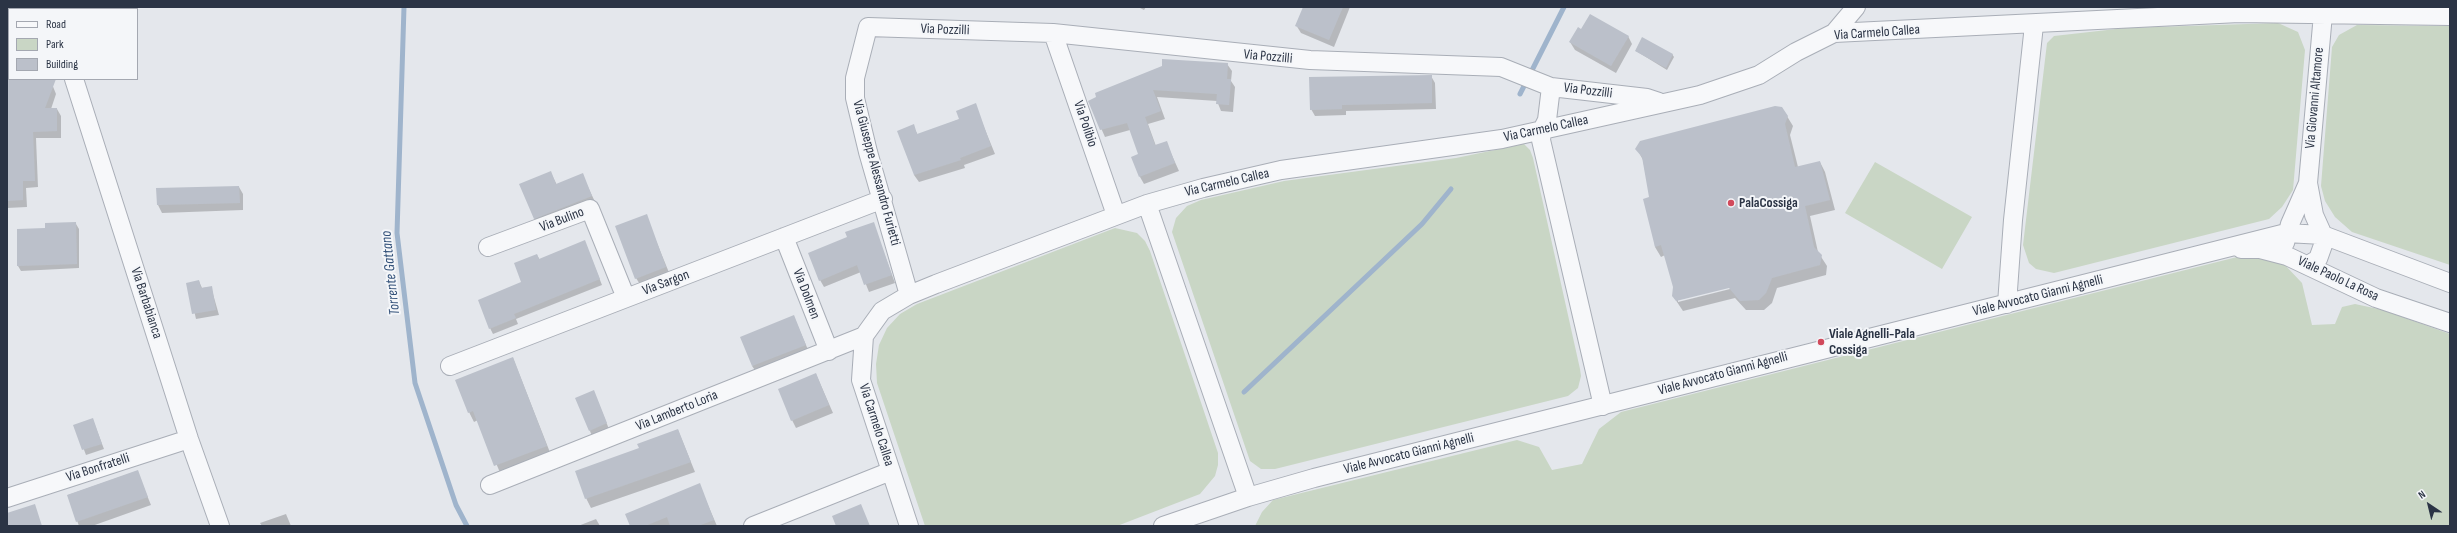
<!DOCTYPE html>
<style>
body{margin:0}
#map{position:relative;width:2457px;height:533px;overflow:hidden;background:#e4e7ec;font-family:"Sofia Sans Condensed",sans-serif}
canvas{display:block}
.frame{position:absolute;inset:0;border:8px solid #2b3445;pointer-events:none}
.legend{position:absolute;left:8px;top:8px;width:130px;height:72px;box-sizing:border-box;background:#f4f6f9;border:1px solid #a4a8b1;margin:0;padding:5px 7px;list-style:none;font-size:12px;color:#2b3445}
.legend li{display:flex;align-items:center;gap:8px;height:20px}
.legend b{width:20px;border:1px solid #a4a8b1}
.north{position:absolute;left:2409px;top:485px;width:40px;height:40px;-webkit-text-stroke:3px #f4f6f9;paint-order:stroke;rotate:325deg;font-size:11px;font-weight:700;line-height:16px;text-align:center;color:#2b3445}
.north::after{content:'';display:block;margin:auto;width:14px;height:18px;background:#2b3445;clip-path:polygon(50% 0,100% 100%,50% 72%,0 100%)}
</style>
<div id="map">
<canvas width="2457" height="533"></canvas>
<div class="frame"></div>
<ul class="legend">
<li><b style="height:5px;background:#f7f8fa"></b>Road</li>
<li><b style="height:11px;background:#c9d6c5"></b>Park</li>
<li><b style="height:11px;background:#bbc0ca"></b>Building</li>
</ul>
<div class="north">N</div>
</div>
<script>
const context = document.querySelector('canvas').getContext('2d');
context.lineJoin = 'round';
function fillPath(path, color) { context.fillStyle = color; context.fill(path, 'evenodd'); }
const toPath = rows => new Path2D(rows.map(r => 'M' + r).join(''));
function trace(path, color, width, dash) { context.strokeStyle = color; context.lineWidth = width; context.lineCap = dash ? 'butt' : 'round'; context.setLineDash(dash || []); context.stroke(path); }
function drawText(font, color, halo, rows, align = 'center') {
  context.font = font + ' "Sofia Sans Condensed",sans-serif'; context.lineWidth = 4; context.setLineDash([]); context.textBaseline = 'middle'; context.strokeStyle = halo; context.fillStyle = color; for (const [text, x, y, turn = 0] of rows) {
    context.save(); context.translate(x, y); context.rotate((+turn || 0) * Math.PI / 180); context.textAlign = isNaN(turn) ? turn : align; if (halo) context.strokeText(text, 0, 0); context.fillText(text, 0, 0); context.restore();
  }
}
fillPath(toPath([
 [2278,23,2298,32,2305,50,2293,190,2282,207,2269,219,2054,273,2036,269,2029,263,2023,245,2047,43,2054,36,2125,28],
 [2357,25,2450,26,2450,265,2352,232,2335,217,2325,201,2321,186,2332,47,2339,35],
 [1524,144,1530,150,1533,158,1580,369,1581,376,1578,388,1568,396,1275,469,1261,469,1250,461,1172,232,1176,218,1187,206,1201,200,1284,181,1456,158],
 [1875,162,1972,217,1942,269,1845,213],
 [1115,228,1137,233,1145,241,1150,251,1218,453,1218,465,1215,476,1200,494,1117,526,925,526,877,383,876,364,879,345,887,328,900,314,917,304],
 [2245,255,2267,256,2284,264,2302,283,2312,325,2335,324,2342,307,2355,304,2383,310,2450,334,2450,526,1255,526,1262,512,1273,500,1517,440,1539,447,1552,470,1582,464,1599,429,1621,412]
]), '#c9d6c5');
fillPath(toPath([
 [1138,7,1146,7,1144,10],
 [1304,7,1350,7,1334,47,1301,33,1296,25],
 [1628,36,1632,44,1616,73,1575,50,1570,42],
 [1636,51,1672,54,1674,57,1667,70],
 [1227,64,1232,71,1231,81,1235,87,1233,112,1221,111,1217,101,1157,97,1165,119,1148,124,1156,146,1166,142,1179,171,1144,184,1140,177,1140,155,1130,130,1105,137,1089,101],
 [7,73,9,73,9,79,50,79,56,94,51,109,57,109,61,116,61,138,36,138,38,187,26,188,27,207,7,208],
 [1431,76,1435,83,1436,109,1346,111,1346,115,1315,116,1311,109],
 [975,105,995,154,964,165,965,168,919,182,914,175,913,126,918,135,960,119],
 [1782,108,1793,126,1790,135,1798,167,1820,162,1825,172,1835,210,1810,216,1818,252,1827,266,1826,275,1777,288,1772,303,1764,310,1746,310,1735,298,1683,311,1673,296,1674,287,1665,255,1661,257,1655,247,1650,197,1643,160,1637,149],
 [1733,286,1734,288,1678,302,1678,300],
 [551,173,557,185,582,174,596,204,539,226,534,218],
 [239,187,243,194,243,210,162,213,158,205],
 [646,216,670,275,641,286,636,278],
 [873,223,895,283,869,292,861,272,824,287,820,280,849,238],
 [76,224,79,229,79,268,21,271,18,266,46,229],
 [587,247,602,285,516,319,518,324,493,334,490,328,523,283,537,255,540,260],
 [199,281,202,288,211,287,219,315,196,319,188,284],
 [794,317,809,352,757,373,752,366],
 [513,358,551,455,501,475,478,420,474,422,469,412],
 [816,374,833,413,796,428,792,420],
 [596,397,609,429,592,436,590,431],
 [93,420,104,449,86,455,75,426],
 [678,430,695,472,591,508,586,498,640,449],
 [137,471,151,505,92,526,79,526,68,495],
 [699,484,717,526,631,526],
 [286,514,291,526,262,526,260,523],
 [596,519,600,526,578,526]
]), '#0003');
trace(toPath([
 [404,7,397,233,415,383,456,505,467,526],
 [1520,94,1564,7],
 [1244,392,1422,224,1451,189]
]), '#9fb4cc', 5);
fillPath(toPath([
 [1303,7,1343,7,1329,40,1295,26],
 [1590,14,1629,36,1611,66,1569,42,1578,27,1581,29],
 [1642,37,1673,54,1666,68,1635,51],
 [1162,59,1228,63,1227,79,1231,79,1229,105,1216,104,1217,94,1153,90,1161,111,1145,117,1155,145,1167,141,1175,163,1139,177,1131,157,1138,154,1127,123,1100,130,1088,101,1096,97,1095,93,1162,66],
 [1432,75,1432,103,1342,105,1342,109,1310,110,1309,77],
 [7,79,56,79,45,108,57,108,57,131,33,132,35,181,23,181,23,200,7,201],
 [976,103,991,146,960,158,961,160,914,175,897,131,914,124,917,134,959,119,956,111],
 [1775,106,1782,107,1788,116,1785,124,1795,167,1820,161,1830,200,1805,206,1814,247,1822,255,1820,265,1772,278,1766,293,1759,300,1740,301,1729,288,1676,301,1672,296,1673,287,1661,245,1655,247,1643,199,1649,197,1642,157,1635,149,1640,141],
 [551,171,556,184,583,173,592,196,534,219,519,184],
 [239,186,240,203,157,205,156,188],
 [647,214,666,267,635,279,615,226],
 [76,222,77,264,17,266,17,229,45,228,45,223],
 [874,222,892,275,864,285,857,265,819,281,808,253,847,237,845,232],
 [585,240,600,279,514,314,516,318,489,329,478,300,521,282,514,263,537,254,539,259],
 [199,280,201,288,212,286,216,310,192,314,186,283],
 [794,315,806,345,752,366,740,337],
 [513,357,547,446,494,466,473,411,468,413,455,380],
 [816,373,829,405,791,421,778,389],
 [594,390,607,423,589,431,575,398],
 [93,418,102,444,82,450,73,425],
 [678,429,691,462,585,499,575,471,639,448,637,444],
 [138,470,148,497,76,522,67,495],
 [700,483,714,520,698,526,670,526,667,517,645,526,630,526,625,514],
 [35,504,42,526,7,526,7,513],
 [861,504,870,526,836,526,832,516]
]), '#bbc0ca');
const minor = toPath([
 [1053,33,1116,215],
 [1834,33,1856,7],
 [74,79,189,439,220,526],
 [1551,87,1547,120,1542,130,1541,140,1603,406],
 [1147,204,1248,497],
 [784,237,829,351],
 [2285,243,2290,224,2308,183],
 [488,247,590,209,626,298],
 [2241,249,2260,249,2287,256,2376,298,2450,323],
 [2308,265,2318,259,2323,245,2323,235,2314,215,2308,183,2323,14],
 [909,295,868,152,855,98,855,78,868,27,1053,33,1310,60,1501,67,1551,87,1647,98,1659,102],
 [2007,304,2013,220,2034,25],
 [450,366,883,199],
 [490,485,864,336],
 [7,498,189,439],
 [753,526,891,471],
 [909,526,861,380,864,336,882,311,909,295,936,284,1147,204,1203,188,1281,170,1502,139,1700,95,1759,75,1796,52,1834,33,2239,13,2450,16],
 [1163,526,1248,497,1314,478,2286,233,2323,235,2450,283]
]);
trace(minor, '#a9aeb7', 20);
trace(minor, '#f7f8fa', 18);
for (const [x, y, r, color] of [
 [1731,203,4,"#d1495b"],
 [1821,342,4,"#d1495b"]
]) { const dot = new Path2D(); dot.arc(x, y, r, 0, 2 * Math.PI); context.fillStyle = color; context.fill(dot); trace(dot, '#f4f6f9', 1.5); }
drawText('14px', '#2b3445', '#f4f6f9', [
 ["Via Pozzilli",945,30,2],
 ["Via Carmelo Callea",1877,33,-4],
 ["Via Pozzilli",1268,57,5],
 ["Via Pozzilli",1588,91,7],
 ["Via Giovanni Altamore",2315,98,-85],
 ["Via Polibio",1085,124,71],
 ["Via Carmelo Callea",1546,129,-12],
 ["Via Giuseppe Alessandro Furietti",876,173,75],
 ["Via Carmelo Callea",1227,183,-13],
 ["Via Bulino",562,220,-21],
 ["Viale Paolo La Rosa",2338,279,25],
 ["Via Sargon",666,283,-21],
 ["Via Dolmen",806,294,69],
 ["Viale Avvocato Gianni Agnelli",2038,296,-14],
 ["Via Barbabianca",146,303,72],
 ["Viale Avvocato Gianni Agnelli",1723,374,-15],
 ["Via Lamberto Loria",677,411,-22],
 ["Via Carmelo Callea",876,425,72],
 ["Viale Avvocato Gianni Agnelli",1409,454,-14],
 ["Via Bonfratelli",98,468,-18]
]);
drawText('bold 14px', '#2b3445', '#f4f6f9', [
 ["PalaCossiga",1739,203],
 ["Viale Agnelli-Pala",1829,334],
 ["Cossiga",1829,350]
], 'left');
drawText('italic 15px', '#34527a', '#f4f6f9', [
 ["Torrente Gattano",391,273,-96]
]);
</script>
